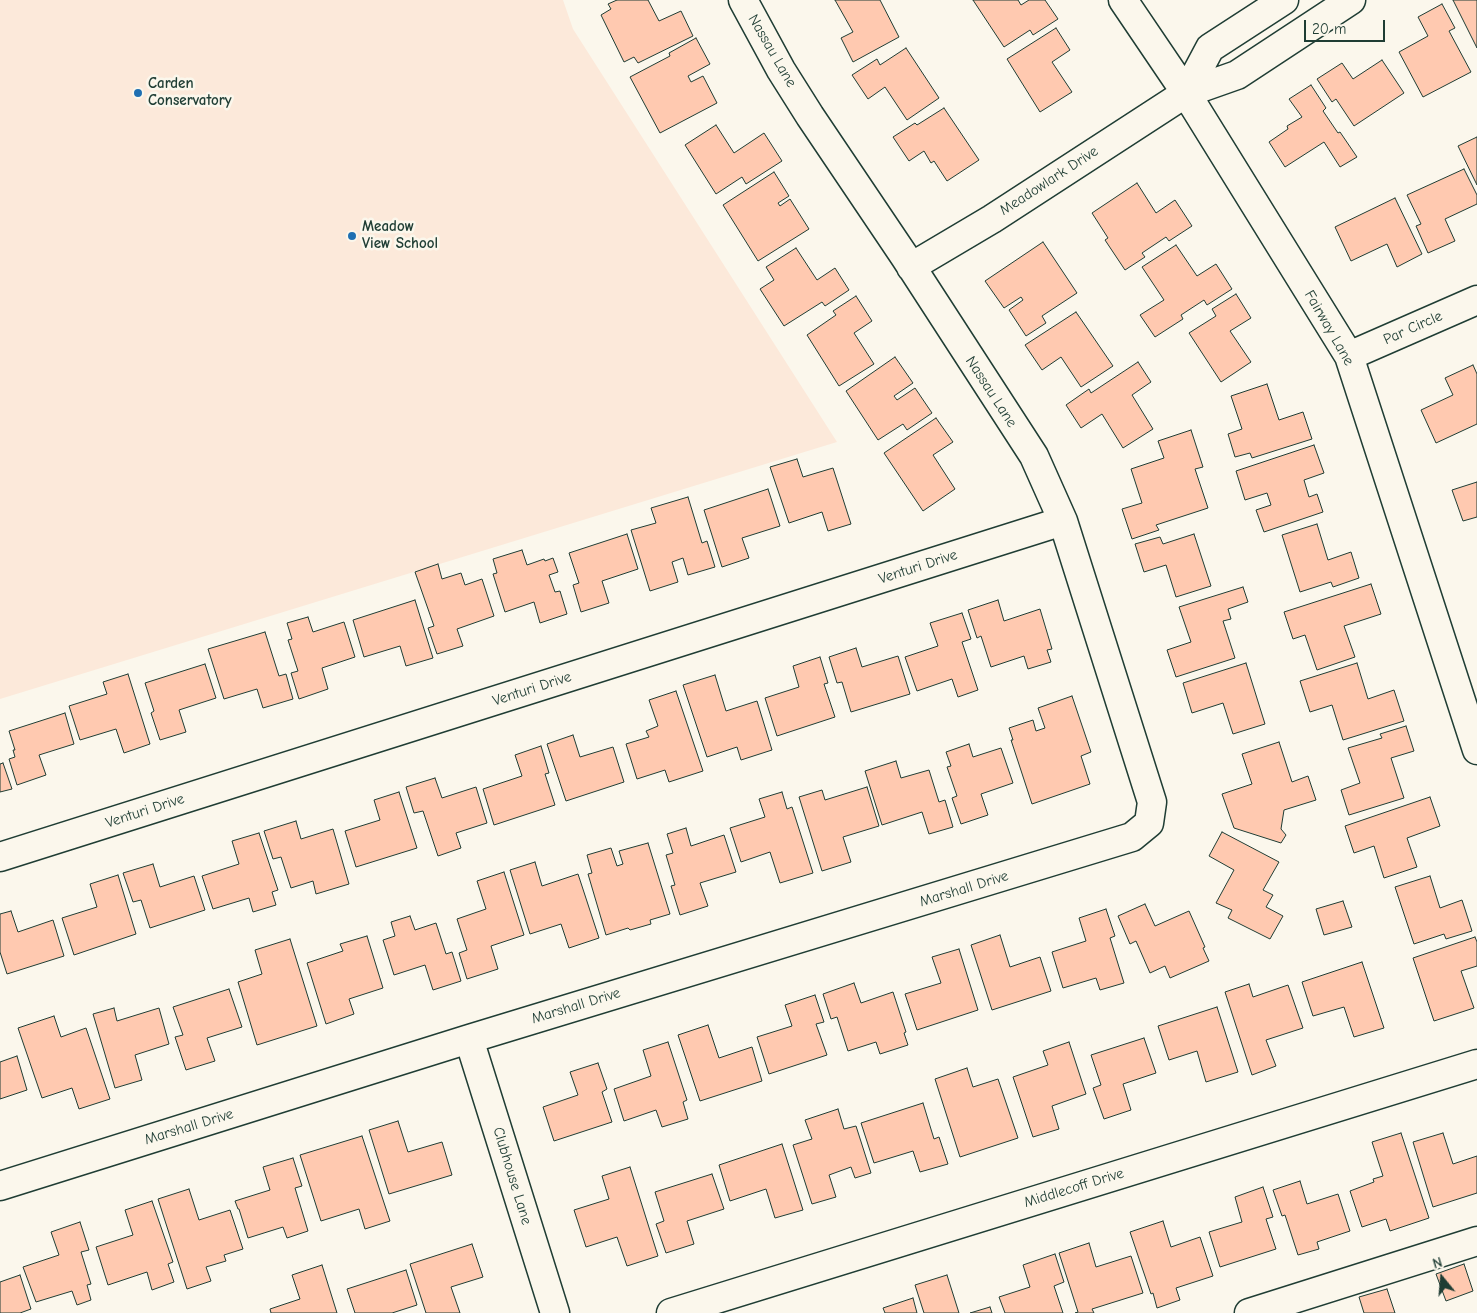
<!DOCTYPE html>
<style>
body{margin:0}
#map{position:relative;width:1477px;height:1313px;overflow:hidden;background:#fbf7ec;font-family:"Comic Neue",sans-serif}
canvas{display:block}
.north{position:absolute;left:1417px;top:1253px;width:50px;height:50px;-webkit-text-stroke:4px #fbf7ec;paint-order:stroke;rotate:343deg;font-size:14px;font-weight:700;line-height:20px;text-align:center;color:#1f3d34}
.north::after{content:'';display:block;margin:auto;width:18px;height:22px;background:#1f3d34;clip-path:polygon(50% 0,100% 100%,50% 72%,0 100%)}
.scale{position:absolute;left:1304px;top:20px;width:81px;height:22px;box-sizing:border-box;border:2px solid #1f3d34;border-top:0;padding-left:6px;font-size:15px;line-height:18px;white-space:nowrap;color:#1f3d34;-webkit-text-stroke:4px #fbf7ec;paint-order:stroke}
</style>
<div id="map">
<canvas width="1477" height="1313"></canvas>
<div class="north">N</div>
<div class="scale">20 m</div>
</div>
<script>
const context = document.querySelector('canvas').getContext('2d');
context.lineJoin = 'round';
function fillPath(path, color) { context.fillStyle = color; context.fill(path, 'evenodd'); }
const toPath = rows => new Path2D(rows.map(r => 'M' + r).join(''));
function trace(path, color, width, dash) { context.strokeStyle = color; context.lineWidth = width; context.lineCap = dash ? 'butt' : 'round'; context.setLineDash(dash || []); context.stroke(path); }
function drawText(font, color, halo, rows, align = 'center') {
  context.font = font + ' "Comic Neue",sans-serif'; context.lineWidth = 5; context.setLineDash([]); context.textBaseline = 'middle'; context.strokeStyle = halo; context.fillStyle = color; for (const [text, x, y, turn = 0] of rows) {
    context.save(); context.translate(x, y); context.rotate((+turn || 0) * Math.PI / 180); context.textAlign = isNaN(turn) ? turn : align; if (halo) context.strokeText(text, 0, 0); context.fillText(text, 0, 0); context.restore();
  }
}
fillPath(toPath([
 [0,0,563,0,573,29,837,442,0,699]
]), '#fce9da');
const building = toPath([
 [617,0,648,0,659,21,681,11,693,36,638,63,634,57,624,62,601,15,611,9,608,4,617,0],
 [835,0,880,0,899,37,853,62,841,38,853,32,835,0],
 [973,0,1018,0,1021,5,1029,0,1045,0,1058,19,1033,35,1030,30,1004,47,973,0],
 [1453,0,1477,0,1477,48,1453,0],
 [1442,4,1455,28,1449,31,1471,72,1423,97,1399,52,1428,36,1418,17,1442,4],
 [1056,28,1070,50,1052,62,1072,92,1040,112,1007,59,1056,28],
 [696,38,710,64,688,76,691,82,703,76,717,103,660,133,630,77,670,56,669,53,696,38],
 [906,48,939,98,907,120,885,87,868,99,852,75,877,59,880,65,906,48],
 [1382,60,1404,93,1354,126,1336,99,1332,102,1317,79,1342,63,1353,79,1382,60],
 [1311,85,1326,108,1323,111,1338,133,1340,132,1357,157,1340,167,1324,142,1285,167,1269,142,1288,129,1287,126,1302,117,1289,99,1311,85],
 [944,108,979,160,947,181,934,161,931,163,924,151,909,161,893,137,915,123,917,125,944,108],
 [716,125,734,153,764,133,782,161,746,184,742,177,716,194,685,145,716,125],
 [1477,137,1477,185,1458,146,1477,137],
 [1464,169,1477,195,1477,204,1445,219,1455,241,1428,253,1416,226,1421,224,1407,195,1464,169],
 [774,172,789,196,778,203,780,206,790,199,809,229,758,261,723,205,774,172],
 [1137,183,1156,213,1175,200,1192,226,1169,241,1166,237,1142,253,1145,257,1125,270,1105,240,1108,238,1092,213,1137,183],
 [1395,198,1422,254,1397,267,1387,244,1351,261,1335,227,1395,198],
 [1043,242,1077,293,1042,316,1046,323,1026,336,1009,310,1023,300,1021,297,1004,308,985,281,1043,242],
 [1176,245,1197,276,1216,264,1232,289,1207,305,1204,300,1181,315,1183,319,1155,337,1140,315,1164,300,1142,267,1176,245],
 [796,248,817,280,835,268,849,290,825,306,822,302,784,326,760,289,774,280,766,267,796,248],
 [1236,294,1251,318,1230,331,1251,362,1221,382,1189,333,1216,316,1212,309,1236,294],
 [856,296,872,321,854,333,874,364,839,386,807,335,836,315,833,311,856,296],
 [1076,312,1113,366,1081,387,1061,357,1042,370,1025,345,1076,312],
 [895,357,913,383,894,396,897,400,915,388,932,413,907,430,903,424,878,440,846,391,895,357],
 [1138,362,1151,382,1132,395,1153,429,1123,448,1102,414,1081,428,1066,405,1089,389,1091,393,1138,362],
 [1473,365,1477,374,1477,424,1436,443,1421,410,1453,395,1445,378,1473,365],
 [1267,384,1279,420,1303,412,1312,439,1252,458,1250,453,1235,457,1228,434,1242,429,1231,396,1267,384],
 [936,418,953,442,933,455,955,489,923,511,884,453,936,418],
 [1191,430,1203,467,1195,469,1208,508,1156,525,1159,530,1132,539,1122,509,1142,503,1131,469,1164,458,1158,441,1191,430],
 [1314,445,1324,473,1304,480,1309,497,1317,494,1323,512,1264,532,1256,510,1271,505,1267,493,1245,500,1236,471,1314,445],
 [797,459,803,477,833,468,851,524,828,531,822,512,789,523,770,467,797,459],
 [1477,482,1477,517,1463,521,1452,490,1477,482],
 [768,489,780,526,742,538,749,558,722,567,704,510,768,489],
 [688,497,702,543,707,541,715,567,688,575,683,558,672,562,678,582,650,591,631,530,656,523,651,508,688,497],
 [1317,524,1328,560,1351,552,1359,578,1333,587,1331,582,1300,592,1282,535,1317,524],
 [627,534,638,569,602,581,609,603,581,612,573,585,579,583,569,553,627,534],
 [1194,534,1211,586,1176,597,1166,565,1144,572,1135,544,1160,537,1163,544,1194,534],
 [522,550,527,565,544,559,545,561,553,558,558,572,549,575,555,592,560,591,567,614,540,623,534,602,505,612,493,574,497,573,493,559,522,550],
 [438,564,442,579,461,573,465,585,482,579,494,616,457,629,463,646,437,654,428,628,434,626,415,572,438,564],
 [1371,584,1381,614,1344,626,1355,657,1317,670,1305,635,1293,639,1284,612,1371,584],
 [1243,587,1248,602,1228,609,1231,619,1223,621,1235,658,1176,677,1167,650,1191,642,1179,607,1243,587],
 [415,600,433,658,406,666,400,646,364,657,353,620,415,600],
 [998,600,1004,621,1040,609,1052,649,1047,650,1051,662,1028,669,1024,656,991,667,981,636,977,638,968,610,998,600],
 [962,613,971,639,962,642,978,690,958,697,952,679,917,691,905,657,938,646,930,623,962,613],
 [308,617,313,632,344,622,355,657,322,668,328,689,299,699,291,673,298,671,288,640,292,639,287,623,308,617],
 [265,632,279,676,286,674,293,699,263,708,257,689,224,699,208,649,265,632],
 [856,648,862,667,898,656,910,694,851,712,842,682,837,683,829,657,856,648],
 [820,657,828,683,824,684,835,717,777,736,765,698,799,687,793,666,820,657],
 [1246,663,1265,724,1233,734,1223,703,1192,713,1183,683,1246,663],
 [1357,663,1368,699,1394,690,1404,721,1343,740,1332,705,1310,712,1300,681,1357,663],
 [205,664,216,698,179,710,186,732,160,740,151,713,154,711,145,683,205,664],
 [128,674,150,744,124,753,116,729,80,740,69,706,107,694,103,682,128,674],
 [715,675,726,711,757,701,772,750,741,760,737,747,707,757,683,685,715,675],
 [676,691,703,771,669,782,665,770,637,779,626,744,649,737,646,731,658,726,649,700,676,691],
 [1072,696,1091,752,1081,756,1090,784,1032,804,1011,740,1013,740,1009,728,1033,720,1036,731,1045,728,1038,708,1072,696],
 [65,713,74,744,39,755,46,775,17,785,9,759,15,757,13,750,15,750,9,731,65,713],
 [1406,726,1414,751,1391,758,1404,798,1349,815,1341,790,1360,783,1348,748,1382,738,1380,734,1406,726],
 [573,735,580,757,613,747,624,782,566,801,547,744,573,735],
 [1279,742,1292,782,1308,776,1316,800,1284,810,1281,829,1286,835,1281,843,1234,828,1222,794,1252,784,1242,754,1279,742],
 [969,744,973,757,1001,748,1013,783,981,794,988,815,961,824,952,798,957,796,947,767,951,766,946,752,969,744],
 [541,746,549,773,545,774,555,805,494,825,483,789,522,776,515,755,541,746],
 [896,761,901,778,929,770,939,802,945,800,953,827,929,834,922,812,882,825,865,771,896,761],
 [3,763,12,789,0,792,0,764,3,763],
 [435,778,442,798,476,787,487,823,456,833,461,848,438,856,423,811,414,813,406,787,435,778],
 [867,787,879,826,843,837,851,862,822,871,799,797,822,790,825,800,867,787],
 [399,792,417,848,356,867,345,831,380,820,374,800,399,792],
 [782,792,787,809,792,807,813,873,780,883,770,852,741,862,730,828,765,817,759,799,782,792],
 [1430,797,1440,826,1407,838,1417,867,1384,878,1374,846,1354,853,1345,826,1430,797],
 [296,821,301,839,333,829,349,884,316,894,313,881,291,888,281,857,273,859,264,831,296,821],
 [686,828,691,846,724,835,736,872,700,883,708,906,680,915,671,886,675,885,666,855,673,853,667,834,686,828],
 [1222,832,1279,862,1263,890,1273,895,1266,907,1283,916,1270,939,1228,918,1232,910,1216,903,1234,870,1209,856,1222,832],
 [259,833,278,890,272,892,276,905,253,912,249,898,213,909,202,876,239,864,232,841,259,833],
 [648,843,670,914,650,920,651,924,630,930,628,928,606,935,588,874,592,873,587,855,611,848,617,866,623,864,619,851,648,843],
 [535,862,542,886,578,874,599,938,569,948,561,924,530,934,510,870,535,862],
 [153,864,160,887,194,876,205,910,150,928,141,900,133,902,123,873,153,864],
 [504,872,524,935,491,946,498,969,467,979,459,953,467,950,457,919,486,909,477,881,504,872],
 [118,875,136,934,74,955,62,918,97,907,90,884,118,875],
 [1430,876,1440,908,1462,900,1472,931,1446,939,1444,934,1414,944,1395,887,1430,876],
 [1343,901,1352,927,1324,935,1316,909,1343,901],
 [1145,904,1155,926,1189,911,1205,947,1203,948,1209,961,1170,978,1165,966,1150,973,1136,941,1130,944,1118,916,1145,904],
 [1106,909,1115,936,1110,938,1124,983,1100,990,1096,978,1063,988,1052,952,1086,941,1079,918,1106,909],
 [11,911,18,932,53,920,64,956,7,974,0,952,0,914,11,911],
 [410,916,415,930,436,923,446,954,452,952,461,981,433,990,425,965,394,975,383,940,395,936,391,922,410,916],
 [1000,935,1010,967,1040,957,1051,991,992,1010,971,945,1000,935],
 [367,936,383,988,349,999,354,1014,326,1024,307,963,343,951,340,944,367,936],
 [1475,937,1477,942,1477,966,1461,971,1474,1008,1434,1021,1413,958,1475,937],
 [290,939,317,1026,257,1045,238,982,262,974,255,950,290,939],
 [959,949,978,1010,917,1030,905,994,941,983,932,957,959,949],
 [1362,962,1384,1028,1354,1037,1344,1007,1313,1016,1302,982,1362,962],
 [854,983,861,1003,893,992,906,1032,904,1033,908,1045,880,1054,876,1042,848,1051,837,1017,831,1019,823,994,854,983],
 [1249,984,1253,997,1288,985,1303,1028,1266,1040,1276,1066,1252,1075,1225,992,1249,984],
 [229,989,242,1027,207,1038,215,1061,186,1070,175,1037,183,1035,173,1007,229,989],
 [815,995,824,1022,816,1024,827,1055,769,1074,757,1037,792,1026,785,1005,815,995],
 [1217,1007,1238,1072,1206,1082,1197,1051,1169,1060,1158,1026,1217,1007],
 [114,1008,117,1021,159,1008,169,1044,135,1055,142,1080,115,1088,93,1014,114,1008],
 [54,1016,61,1037,86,1028,110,1099,79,1109,72,1088,42,1098,18,1028,54,1016],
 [708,1025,719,1058,752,1047,762,1081,700,1101,678,1035,708,1025],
 [1144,1038,1156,1073,1123,1084,1131,1110,1104,1119,1093,1088,1101,1085,1091,1055,1144,1038],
 [668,1042,687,1100,683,1102,688,1119,662,1127,656,1110,624,1121,614,1089,651,1076,643,1050,668,1042],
 [1069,1042,1086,1094,1052,1106,1059,1129,1033,1137,1013,1077,1048,1065,1043,1051,1069,1042],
 [17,1056,27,1090,0,1099,0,1062,17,1056],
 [598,1063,607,1089,602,1092,612,1122,554,1141,543,1107,578,1095,570,1072,598,1063],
 [967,1068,973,1087,998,1079,1018,1138,960,1157,935,1079,967,1068],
 [923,1103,934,1139,939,1137,948,1164,920,1172,913,1151,874,1163,861,1123,923,1103],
 [838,1109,844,1129,856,1126,871,1173,855,1178,851,1167,829,1175,836,1197,812,1204,793,1145,812,1139,805,1120,838,1109],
 [398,1121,408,1152,442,1142,452,1175,389,1194,369,1130,398,1121],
 [1401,1133,1429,1218,1390,1231,1386,1219,1362,1227,1350,1191,1374,1182,1373,1179,1383,1176,1372,1142,1401,1133],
 [1443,1133,1453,1164,1477,1156,1477,1193,1433,1207,1413,1142,1443,1133],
 [362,1136,390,1221,365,1229,359,1209,321,1221,300,1155,362,1136],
 [782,1144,803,1210,775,1218,766,1189,730,1201,719,1165,782,1144],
 [293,1158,302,1186,295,1188,308,1231,287,1238,283,1227,248,1238,239,1209,238,1209,235,1201,270,1190,263,1167,293,1158],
 [630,1167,658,1256,627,1266,617,1237,586,1247,574,1210,609,1199,602,1176,630,1167],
 [712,1174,724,1209,687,1221,694,1244,666,1253,656,1224,664,1221,655,1192,712,1174],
 [1300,1181,1307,1204,1338,1194,1350,1231,1317,1242,1319,1249,1298,1255,1285,1215,1282,1216,1273,1190,1300,1181],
 [1263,1187,1273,1217,1266,1219,1276,1249,1220,1267,1209,1232,1242,1222,1235,1197,1263,1187],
 [189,1189,199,1220,230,1210,243,1249,224,1255,226,1261,206,1267,211,1281,187,1289,158,1199,189,1189],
 [152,1201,173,1262,168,1264,174,1282,152,1290,147,1272,108,1285,96,1247,133,1235,125,1210,152,1201],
 [1163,1221,1171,1247,1200,1237,1213,1276,1176,1288,1180,1300,1157,1308,1153,1293,1151,1294,1130,1232,1163,1221],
 [80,1222,89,1250,81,1252,91,1284,87,1285,91,1300,77,1305,72,1291,36,1302,23,1267,59,1255,51,1232,80,1222],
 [1089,1243,1096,1267,1131,1256,1143,1293,1092,1309,1094,1313,1075,1313,1078,1312,1059,1253,1089,1243],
 [472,1244,483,1277,451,1287,460,1313,426,1313,410,1264,472,1244],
 [1055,1254,1064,1282,1054,1286,1063,1313,1005,1313,999,1297,1030,1287,1023,1265,1055,1254],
 [1464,1264,1473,1291,1446,1301,1436,1274,1464,1264],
 [322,1265,337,1313,271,1313,270,1309,300,1299,292,1275,322,1265],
 [406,1270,417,1305,392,1313,355,1313,347,1289,406,1270],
 [20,1275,31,1309,20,1313,0,1313,0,1282,20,1275],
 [947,1275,959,1313,924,1313,915,1285,947,1275],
 [1387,1289,1395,1313,1364,1313,1359,1297,1387,1289],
 [913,1298,917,1313,885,1313,883,1308,913,1298],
 [990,1307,992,1313,970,1313,990,1307]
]);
fillPath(building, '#ffc9b0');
trace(building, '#1f3d34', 1);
const minor = toPath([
 [1123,0,1186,93,1349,356,1477,750],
 [1186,93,1210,48,1284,0],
 [911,267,992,219,1186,93,1237,75,1351,0],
 [1349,356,1477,300],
 [0,857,1063,521],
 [469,1039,555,1313],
 [0,1186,469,1039,1132,837,1149,823,1152,802,1063,521,1034,456,905,257,810,116,781,70,743,0],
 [671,1313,1477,1064],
 [1249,1313,1477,1241]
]);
trace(minor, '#1f3d34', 31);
trace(minor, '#fbf7ec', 28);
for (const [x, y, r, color] of [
 [138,93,5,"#1f6fb2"],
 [352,236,5,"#1f6fb2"]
]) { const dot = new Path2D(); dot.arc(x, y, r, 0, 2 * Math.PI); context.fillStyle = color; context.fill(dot); trace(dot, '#fbf7ec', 2); }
drawText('15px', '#1f3d34', '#fbf7ec', [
 ["Nassau Lane",772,51,60],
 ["Meadowlark Drive",1049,181,-33],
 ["Fairway Lane",1329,328,60],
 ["Par Circle",1413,328,-24],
 ["Nassau Lane",991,392,57],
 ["Venturi Drive",918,567,-18],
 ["Venturi Drive",532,689,-18],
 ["Venturi Drive",145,811,-18],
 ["Marshall Drive",964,889,-17],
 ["Marshall Drive",576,1006,-17],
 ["Marshall Drive",189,1127,-17],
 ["Clubhouse Lane",512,1176,73],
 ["Middlecoff Drive",1074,1188,-17]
]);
drawText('bold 15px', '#1f3d34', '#fbf7ec', [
 ["Carden",148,84],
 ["Conservatory",148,101],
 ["Meadow",362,227],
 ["View School",362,244]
], 'left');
</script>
